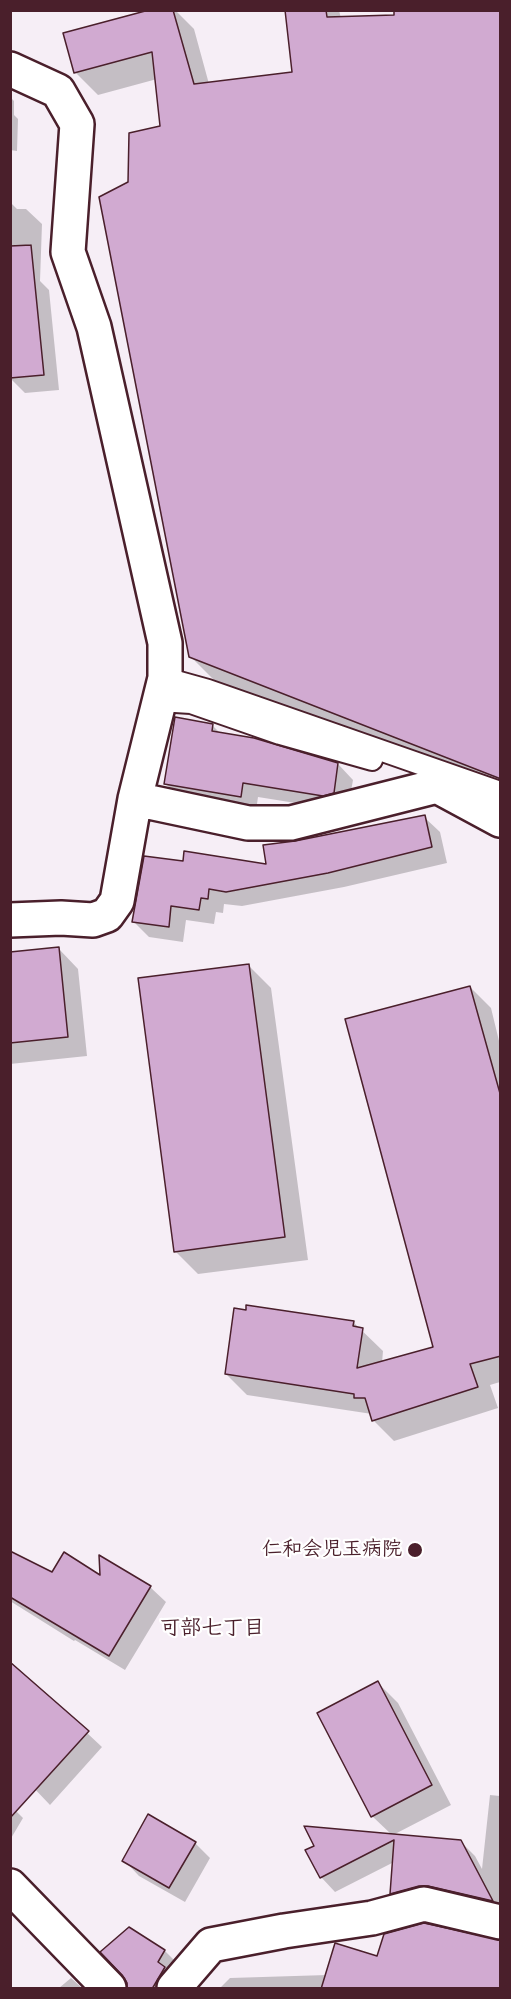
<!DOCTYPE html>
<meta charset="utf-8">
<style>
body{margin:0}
#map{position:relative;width:511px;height:1999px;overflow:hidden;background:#f6eef6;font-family:Sriracha,sans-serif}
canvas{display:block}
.frame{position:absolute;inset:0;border:12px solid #4a1f2b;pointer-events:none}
</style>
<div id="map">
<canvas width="511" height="1999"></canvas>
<div class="frame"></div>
</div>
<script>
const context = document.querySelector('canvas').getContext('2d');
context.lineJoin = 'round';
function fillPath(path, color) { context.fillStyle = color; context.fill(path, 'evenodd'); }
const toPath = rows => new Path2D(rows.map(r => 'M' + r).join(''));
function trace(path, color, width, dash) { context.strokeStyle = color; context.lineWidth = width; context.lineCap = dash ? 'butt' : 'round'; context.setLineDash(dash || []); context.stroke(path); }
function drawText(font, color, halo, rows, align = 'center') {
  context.font = font + ' Sriracha,"Klee One",sans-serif'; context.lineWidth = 4.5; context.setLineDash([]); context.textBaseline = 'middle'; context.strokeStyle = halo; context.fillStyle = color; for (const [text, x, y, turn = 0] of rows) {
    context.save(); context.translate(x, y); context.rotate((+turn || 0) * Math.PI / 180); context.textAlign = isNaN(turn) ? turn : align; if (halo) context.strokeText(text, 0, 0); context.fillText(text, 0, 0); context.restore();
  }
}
fillPath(toPath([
 [155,10,175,10,194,29,209,84,293,73,286,10,339,10,500,716,500,792,214,680,191,657,130,183,162,127,157,79,98,95,75,72],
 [10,97,14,101,14,115,18,119,17,151,10,150],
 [10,202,17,209,26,209,42,224,40,281,49,290,59,390,25,393,10,378],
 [212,725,221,734,338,764,353,780,348,808,339,810,258,797,256,811,181,799,165,783],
 [424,817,440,832,447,863,344,887,242,906,224,904,223,913,216,912,214,924,186,920,183,942,149,937,134,922,184,863,268,865],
 [59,949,78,969,87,1056,10,1064,10,954],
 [248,965,271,988,308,1260,198,1274,175,1251],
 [470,987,491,1008,500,1045,500,1382,490,1385,498,1408,394,1441,373,1420,372,1414,247,1395,226,1374,353,1322,383,1351,382,1363,435,1348],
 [10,1553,53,1573,102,1578,101,1557,150,1587,166,1602,125,1670,75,1640,74,1641,10,1601],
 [10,1661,102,1747,50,1805,10,1763],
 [378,1683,398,1703,451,1805,393,1835,460,1841,475,1856,482,1869,490,1795,500,1796,500,1913,406,1907,391,1893,394,1862,335,1892,321,1877,392,1835,372,1816],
 [10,1805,23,1818,10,1840],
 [195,1843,210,1858,185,1902,139,1876,124,1860],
 [129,1929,165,1951,179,1965,175,1988,129,1988],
 [378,1958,500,1988,220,1988,230,1978,327,1975],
 [71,1978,82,1988,59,1988]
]), '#0003');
const building = toPath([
 [149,10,173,10,194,84,292,72,285,10,326,10,327,17,394,15,394,10,501,10,501,779,189,657,99,197,128,182,129,133,160,126,152,52,74,73,63,33,149,10],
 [31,245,44,375,10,378,10,246,31,245],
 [175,717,213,724,212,731,254,738,338,763,334,793,323,796,243,783,241,797,164,784,175,717],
 [425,815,432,847,328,873,226,892,209,889,208,899,201,898,199,910,171,906,169,927,132,922,144,856,183,861,184,851,266,864,263,845,295,841,425,815],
 [59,947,68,1037,10,1043,10,952,59,947],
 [249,964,285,1237,174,1252,138,978,249,964],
 [470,986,501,1097,501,1356,470,1364,478,1387,372,1421,365,1398,354,1398,354,1394,225,1374,234,1308,246,1310,246,1305,354,1321,353,1326,363,1328,357,1368,433,1347,345,1019,470,986],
 [10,1551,52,1572,64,1552,100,1575,99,1555,151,1586,109,1656,10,1597,10,1551],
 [10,1662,89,1731,10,1818,10,1662],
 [378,1681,432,1785,371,1817,317,1713,378,1681],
 [148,1814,196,1842,169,1888,122,1861,148,1814],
 [304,1826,461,1840,493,1901,428,1886,419,1886,390,1894,394,1840,320,1878,305,1850,314,1846,304,1826],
 [424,1923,501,1940,501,1989,321,1989,335,1943,377,1956,384,1934,424,1923],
 [129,1927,165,1950,158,1962,165,1967,152,1989,127,1989,127,1983,122,1975,100,1952,129,1927]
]);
fillPath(building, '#d1aad1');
trace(building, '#4a1f2b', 1.5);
const service = toPath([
 [165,678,208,690,500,792],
 [159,701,191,703,280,734,372,760]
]);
const minor = toPath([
 [10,69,58,91,77,124,68,252,94,327,165,643,165,678,135,799,117,901,107,915,93,920,61,918,10,920],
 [135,799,248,823,291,823,437,786,500,820],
 [10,1886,109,1988],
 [174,1988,211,1945,284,1931,372,1918,424,1904,500,1922]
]);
trace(service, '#4a1f2b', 24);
trace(minor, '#4a1f2b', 38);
trace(service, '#fff', 20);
trace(minor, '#fff', 33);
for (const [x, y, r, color] of [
 [415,1550,8,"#4a1f2b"]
]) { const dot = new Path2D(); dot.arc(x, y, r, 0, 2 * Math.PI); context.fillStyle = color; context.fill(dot); trace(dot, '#fff', 2); }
drawText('bold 20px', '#4a1f2b', '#fff', [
 ["仁和会児玉病院",402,1550]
], 'right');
drawText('bold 21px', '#4a1f2b', '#fff', [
 ["可部七丁目",212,1629]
]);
</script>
